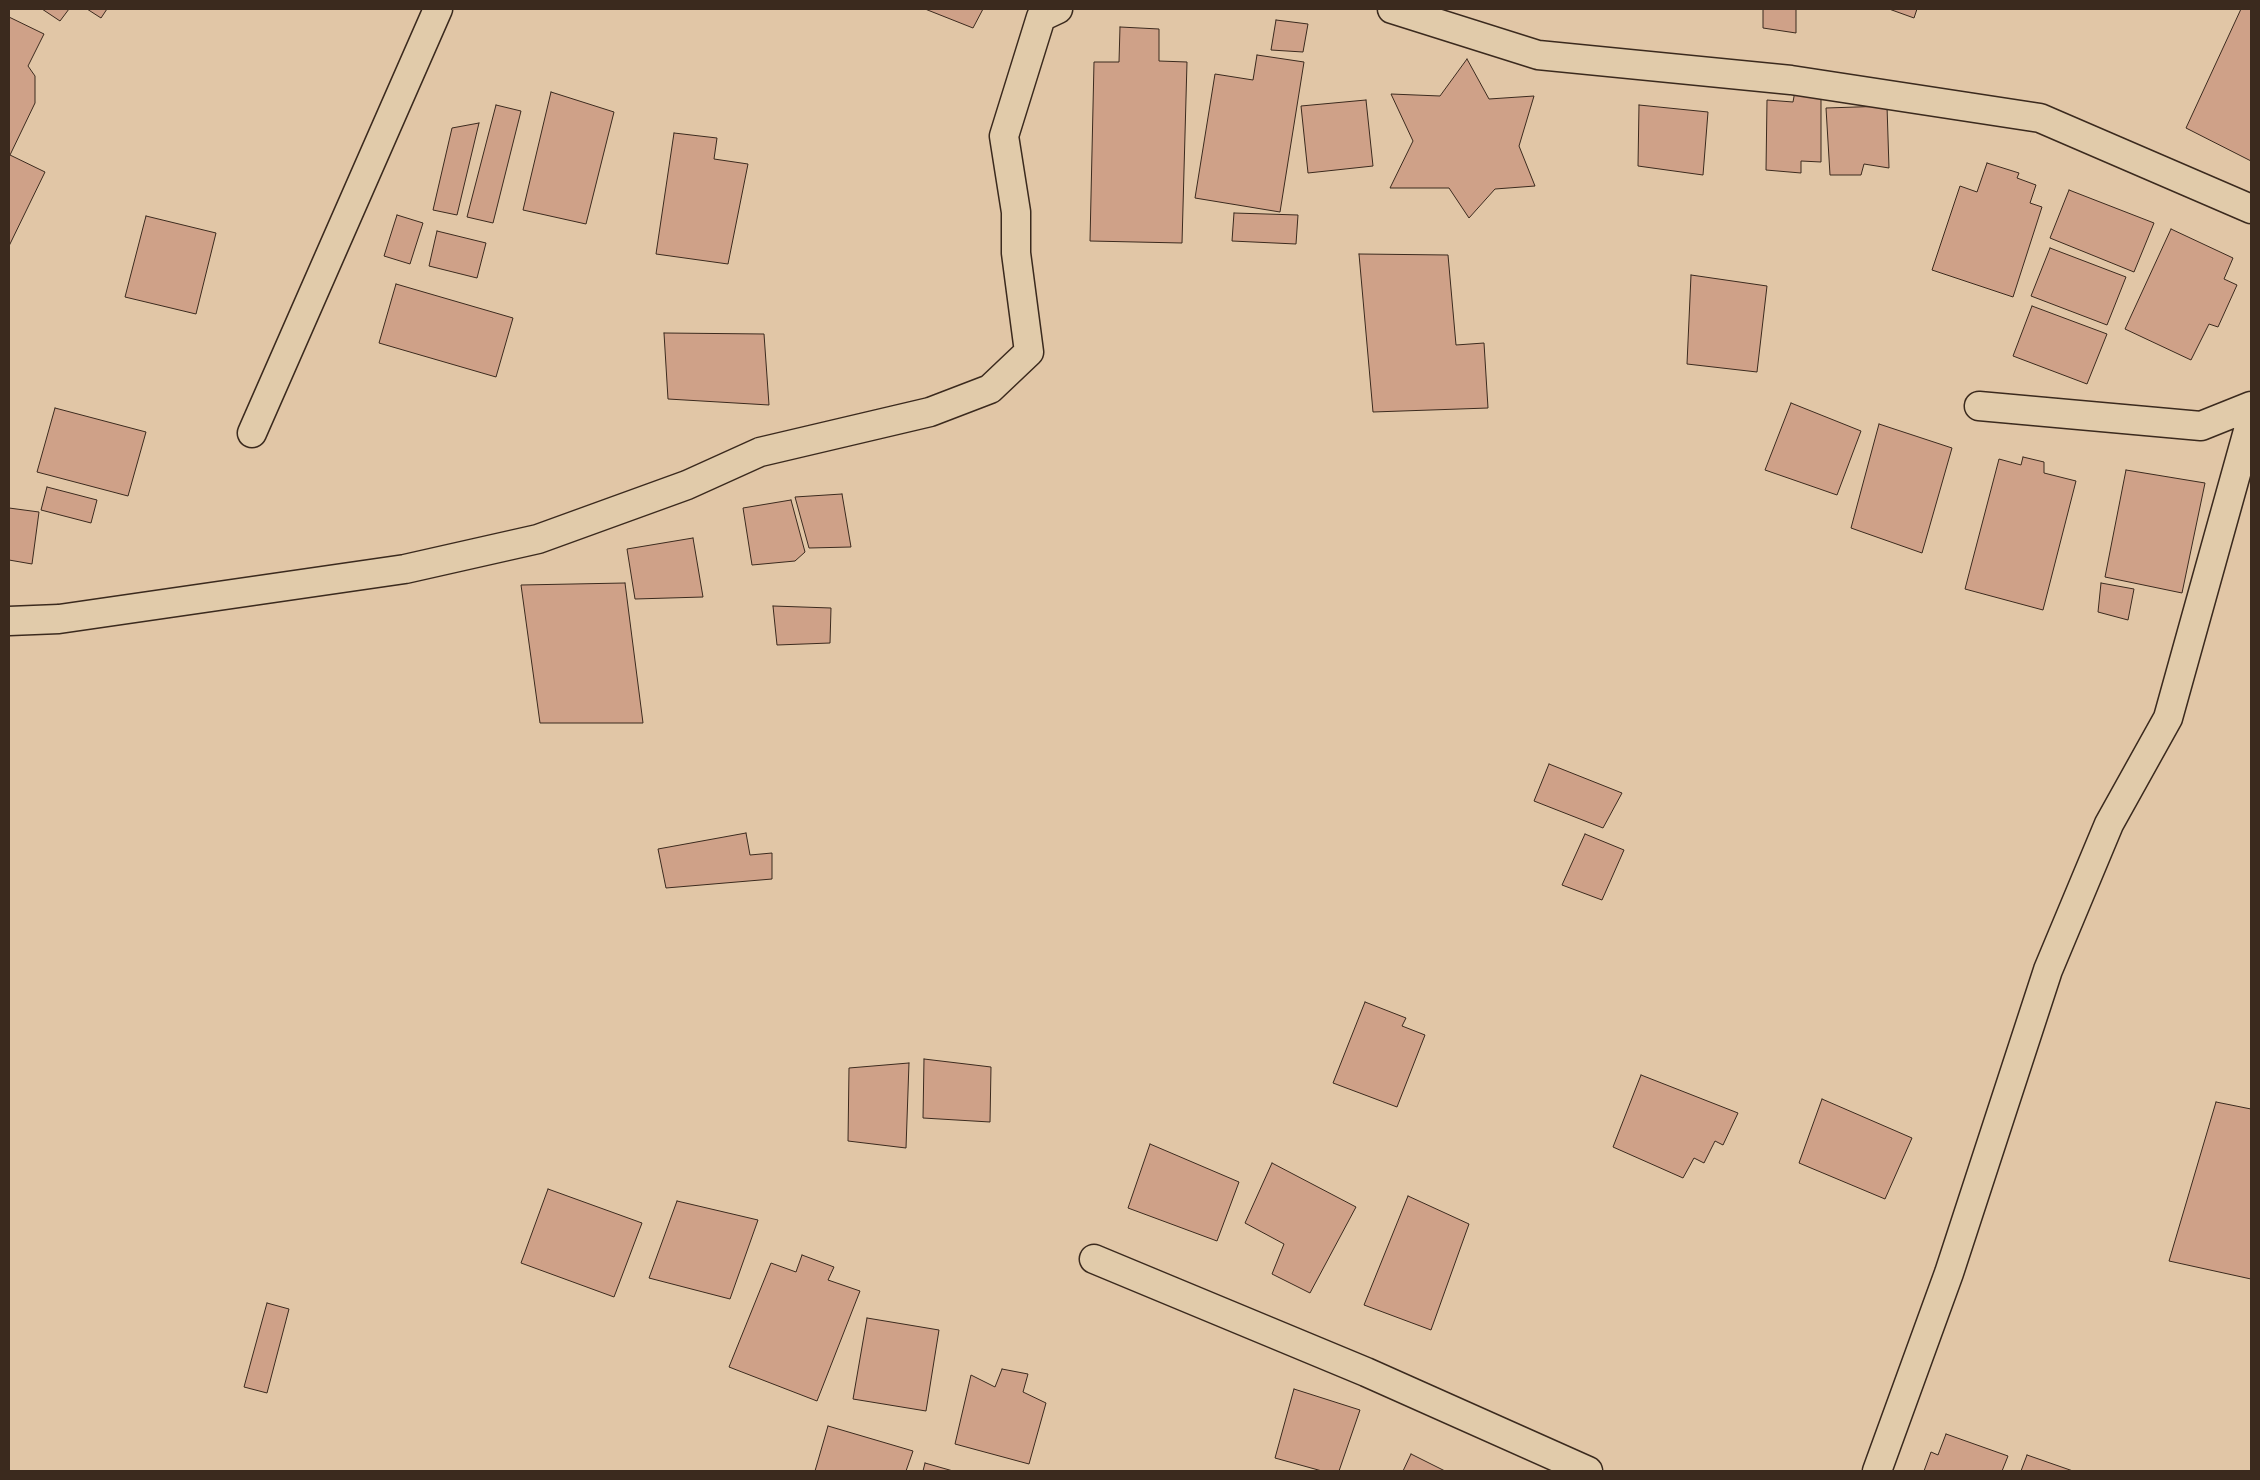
<!DOCTYPE html>
<style>
body{margin:0}
#map{position:relative;width:2260px;height:1480px;overflow:hidden;background:#e1c6a6;font-family:Kalam,sans-serif}
canvas{display:block}
.frame{position:absolute;inset:0;border:10px solid #3b2a1e;pointer-events:none}
</style>
<div id="map">
<canvas width="2260" height="1480"></canvas>
<div class="frame"></div>
</div>
<script>
const context = document.querySelector('canvas').getContext('2d');
context.lineJoin = 'round';
function fillPath(path, color) { context.fillStyle = color; context.fill(path, 'evenodd'); }
const toPath = rows => new Path2D(rows.map(r => 'M' + r).join(''));
function trace(path, color, width, dash) { context.strokeStyle = color; context.lineWidth = width; context.lineCap = dash ? 'butt' : 'round'; context.setLineDash(dash || []); context.stroke(path); }
const building = toPath([
 [42,9,69,9,60,21,42,9],
 [87,9,107,9,101,18,87,9],
 [925,9,983,9,973,28,925,9],
 [1763,9,1796,9,1796,33,1763,28,1763,9],
 [1889,9,1917,9,1914,18,1889,9],
 [2241,9,2251,9,2251,161,2186,128,2241,9],
 [9,17,44,34,28,66,35,76,35,103,10,155,45,172,9,246,9,17],
 [1276,20,1308,24,1303,52,1271,50,1276,20],
 [1120,27,1159,29,1159,61,1187,62,1182,243,1090,241,1094,62,1119,62,1120,27],
 [1257,55,1304,62,1280,212,1195,198,1215,74,1253,80,1257,55],
 [1467,59,1489,99,1534,96,1519,146,1535,186,1495,189,1469,218,1449,188,1390,188,1413,141,1391,94,1440,96,1467,59],
 [1795,91,1821,95,1821,162,1801,161,1801,173,1766,170,1767,100,1793,102,1795,91],
 [551,92,614,112,586,224,523,210,551,92],
 [1366,100,1373,166,1308,173,1301,106,1366,100],
 [496,105,521,111,493,223,467,217,496,105],
 [1639,105,1708,112,1703,175,1638,166,1639,105],
 [1887,106,1889,168,1864,164,1861,175,1830,175,1826,108,1887,106],
 [479,123,457,215,433,210,452,128,479,123],
 [674,133,717,138,714,159,748,164,728,264,656,254,674,133],
 [1987,163,2019,173,2017,178,2036,185,2030,203,2042,207,2013,297,1932,270,1960,186,1977,192,1987,163],
 [2069,190,2154,223,2134,272,2050,238,2069,190],
 [1234,213,1298,215,1296,244,1232,241,1234,213],
 [397,215,423,223,410,264,384,256,397,215],
 [146,216,216,233,196,314,125,297,146,216],
 [2171,229,2233,258,2224,279,2237,285,2218,327,2209,324,2191,360,2125,329,2171,229],
 [437,231,486,243,477,278,429,266,437,231],
 [2050,248,2126,277,2107,325,2031,296,2050,248],
 [1359,254,1448,255,1456,345,1484,343,1488,408,1373,412,1359,254],
 [1691,275,1767,286,1757,372,1687,364,1691,275],
 [396,284,513,318,496,377,379,343,396,284],
 [2032,306,2107,334,2087,384,2013,356,2032,306],
 [664,333,764,334,769,405,668,399,664,333],
 [1791,403,1861,431,1837,495,1765,470,1791,403],
 [55,408,146,432,128,496,37,472,55,408],
 [1879,424,1952,448,1922,553,1851,528,1879,424],
 [2023,457,2044,462,2044,473,2076,481,2043,610,1965,589,1999,459,2021,465,2023,457],
 [2126,470,2205,483,2182,593,2105,577,2126,470],
 [47,487,97,500,91,523,41,510,47,487],
 [842,494,851,547,809,548,795,497,842,494],
 [791,500,805,552,795,561,752,565,743,508,791,500],
 [9,508,39,512,32,564,9,560,9,508],
 [693,538,703,597,635,599,627,549,693,538],
 [625,583,643,723,540,723,521,585,625,583],
 [2101,583,2134,589,2128,620,2098,612,2101,583],
 [773,606,831,608,830,643,777,645,773,606],
 [1549,764,1622,793,1603,828,1534,801,1549,764],
 [746,833,750,855,772,853,772,879,666,888,658,849,746,833],
 [1585,834,1624,850,1602,900,1562,885,1585,834],
 [1365,1002,1406,1018,1402,1026,1425,1035,1397,1107,1333,1083,1365,1002],
 [924,1059,991,1067,990,1122,923,1118,924,1059],
 [909,1063,906,1148,848,1141,849,1068,909,1063],
 [1641,1075,1738,1113,1723,1145,1715,1141,1704,1163,1694,1158,1683,1178,1613,1147,1641,1075],
 [1822,1099,1912,1138,1885,1199,1799,1163,1822,1099],
 [2216,1102,2251,1109,2251,1279,2169,1261,2216,1102],
 [1150,1144,1239,1182,1217,1241,1128,1208,1150,1144],
 [1272,1163,1356,1207,1310,1293,1272,1274,1284,1244,1245,1223,1272,1163],
 [548,1189,642,1223,614,1297,521,1263,548,1189],
 [1408,1196,1469,1224,1431,1330,1364,1305,1408,1196],
 [677,1201,758,1220,730,1299,649,1278,677,1201],
 [802,1255,834,1267,828,1280,860,1291,817,1401,729,1367,771,1263,796,1272,802,1255],
 [267,1303,289,1309,267,1393,244,1387,267,1303],
 [867,1318,939,1330,926,1411,853,1399,867,1318],
 [1002,1369,1028,1374,1023,1392,1046,1403,1029,1464,955,1444,971,1375,995,1387,1002,1369],
 [1294,1389,1360,1410,1339,1471,1322,1471,1275,1458,1294,1389],
 [828,1426,913,1451,906,1471,815,1471,828,1426],
 [1946,1434,2008,1456,2002,1471,1924,1471,1931,1452,1938,1455,1946,1434],
 [1411,1454,1445,1471,1403,1471,1411,1454],
 [2027,1455,2073,1471,2021,1471,2027,1455],
 [925,1463,953,1471,923,1471,925,1463]
]);
fillPath(building, '#cfa188');
trace(building, '#3b2a1e', 1);
const street = toPath([
 [1392,9,1538,55,1791,80,2040,118,2251,209],
 [1979,406,2201,426,2251,406],
 [252,433,438,9],
 [9,621,59,619,405,569,538,539,687,485,760,452,930,412,990,389,1029,352,1016,253,1016,212,1004,136,1041,17,1058,9],
 [1094,1259,1366,1372,1588,1471],
 [1877,1471,1949,1273,2048,970,2109,824,2168,718,2251,420]
]);
trace(street, '#3b2a1e', 31);
trace(street, '#e1cbaa', 28);
</script>
